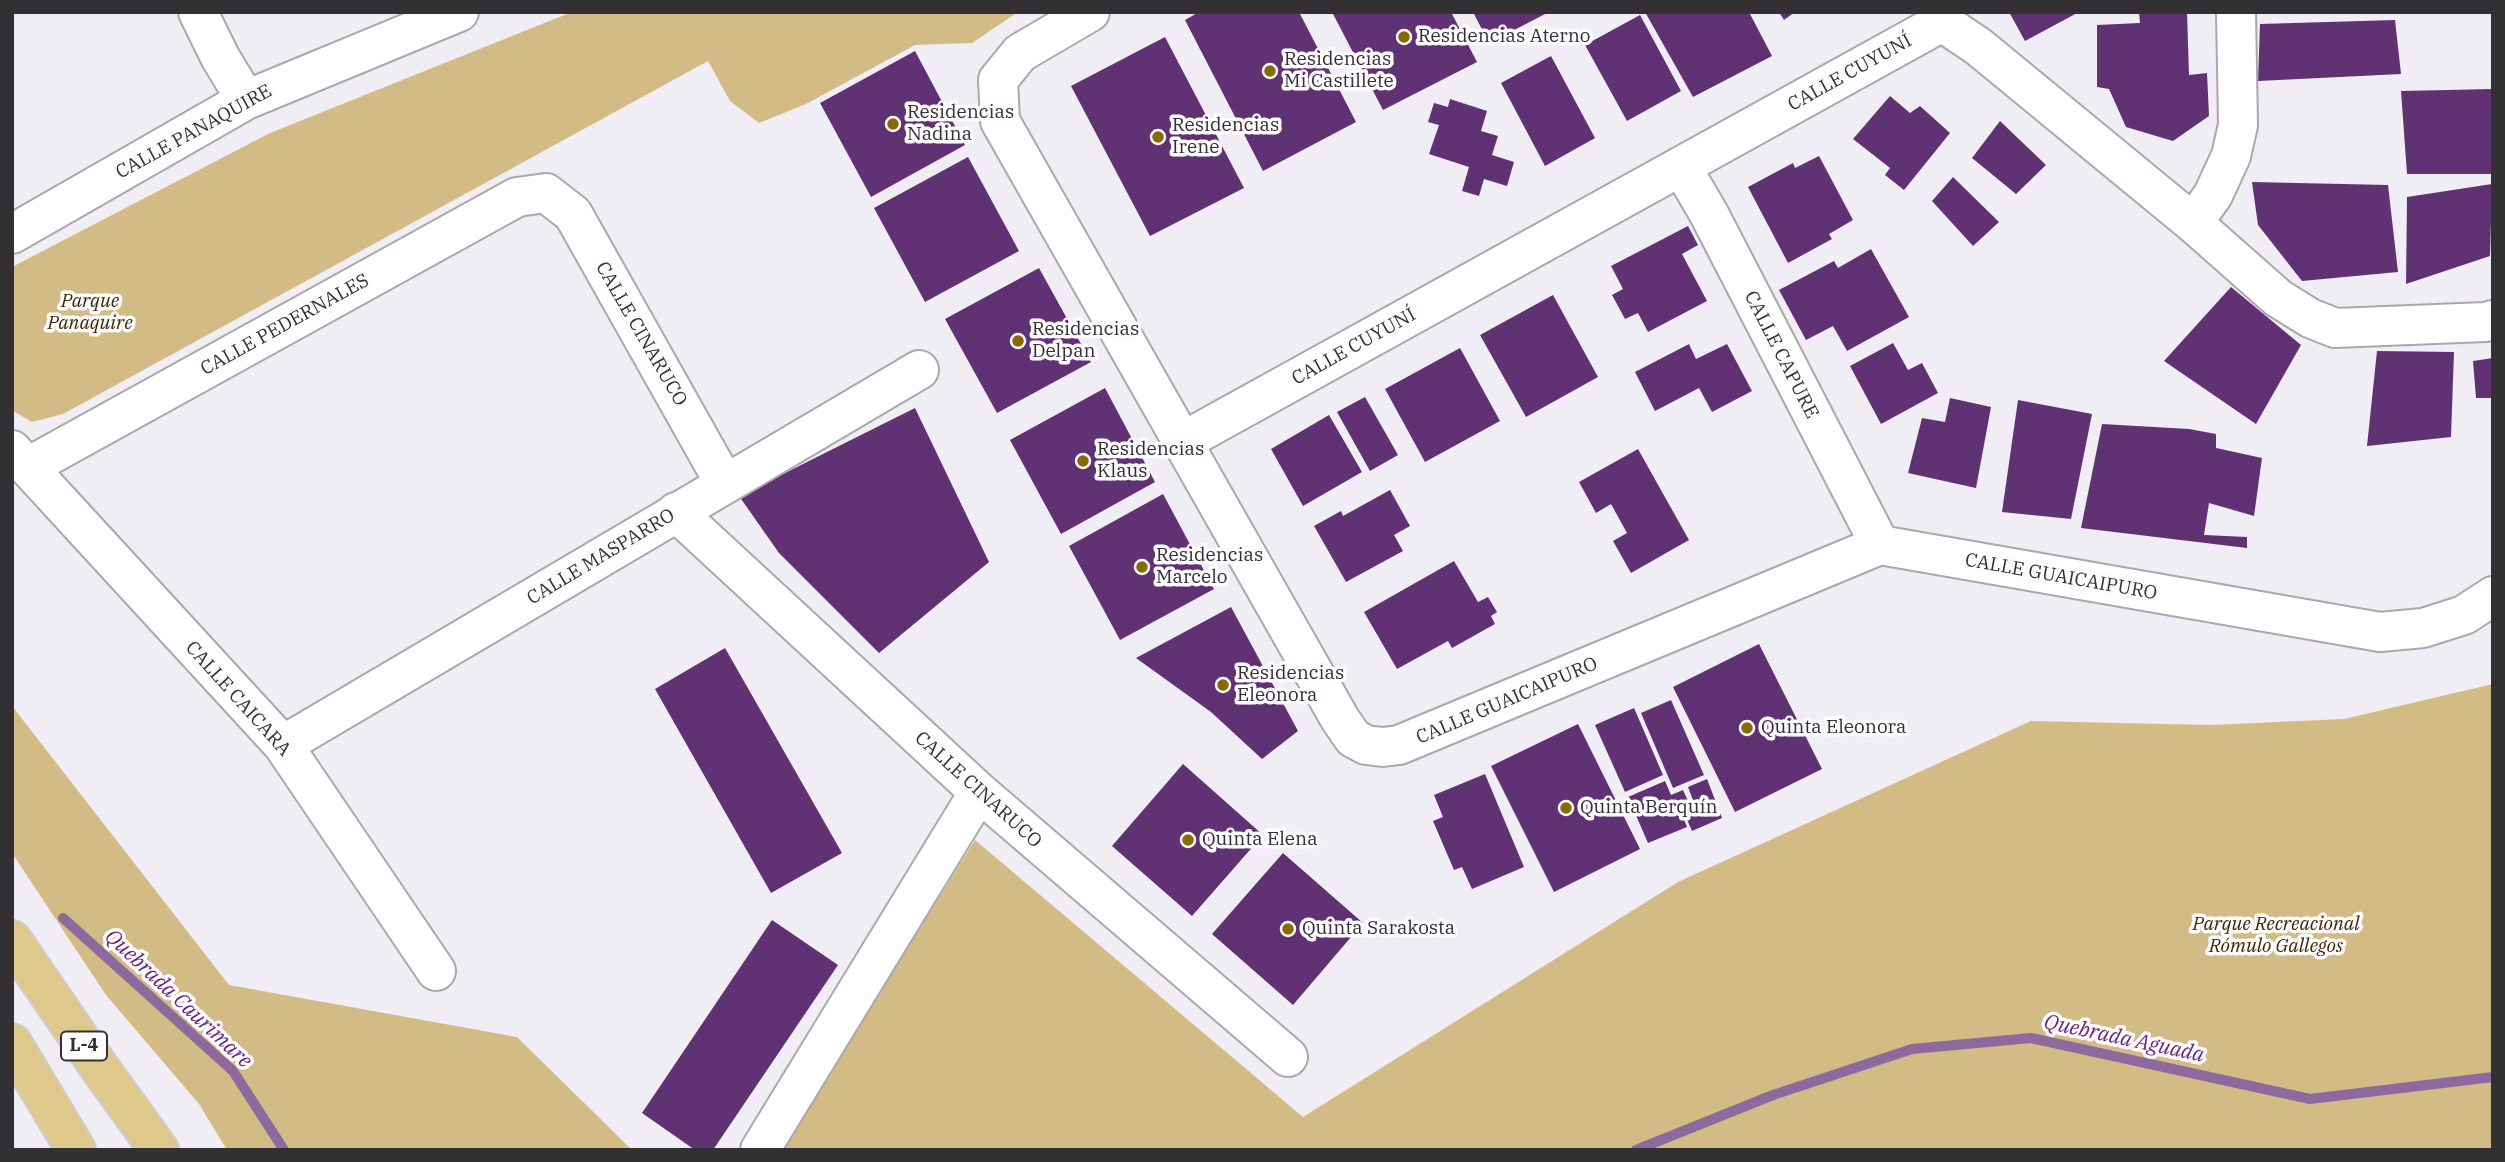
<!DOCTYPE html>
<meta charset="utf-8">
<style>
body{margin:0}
#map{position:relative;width:2505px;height:1162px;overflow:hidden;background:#f1edf4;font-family:"IBM Plex Serif",serif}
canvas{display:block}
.frame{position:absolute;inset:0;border:14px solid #323033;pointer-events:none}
</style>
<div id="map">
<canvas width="2505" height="1162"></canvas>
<div class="frame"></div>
</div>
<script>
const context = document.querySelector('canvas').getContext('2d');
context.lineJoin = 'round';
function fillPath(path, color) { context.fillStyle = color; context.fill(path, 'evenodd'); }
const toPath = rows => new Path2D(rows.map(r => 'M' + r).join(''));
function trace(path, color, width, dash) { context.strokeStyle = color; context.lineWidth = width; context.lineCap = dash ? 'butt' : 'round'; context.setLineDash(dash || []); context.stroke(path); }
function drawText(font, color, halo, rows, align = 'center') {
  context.font = font + ' "IBM Plex Serif",serif'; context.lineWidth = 7; context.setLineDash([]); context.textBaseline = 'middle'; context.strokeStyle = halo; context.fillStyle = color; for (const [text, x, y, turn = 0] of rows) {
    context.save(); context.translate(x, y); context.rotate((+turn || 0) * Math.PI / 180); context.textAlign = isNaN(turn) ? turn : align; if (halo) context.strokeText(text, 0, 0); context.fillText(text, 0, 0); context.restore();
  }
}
fillPath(toPath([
 [572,12,1018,12,972,43,915,45,806,104,759,123,730,101,708,61,63,414,32,422,12,410,12,267,270,133],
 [2493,684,2493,1150,781,1150,975,840,1303,1117,1678,882,2031,721,2210,725,2344,719],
 [12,706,229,985,517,1037,632,1150,227,1150,199,1104,106,995,12,853]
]), '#d2bb85');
trace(toPath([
 [63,918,233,1071,284,1150],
 [1636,1150,1773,1095,1912,1049,2031,1038,2310,1099,2493,1077]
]), '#8d6a9d', 10);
fillPath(toPath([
 [1199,12,1299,12,1356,122,1263,171,1185,20],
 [1332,12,1451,12,1477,62,1383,110],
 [1473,12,1549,12,1489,43],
 [1645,12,1749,12,1772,56,1693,97],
 [1779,12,1795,12,1784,20],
 [2009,12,2079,12,2025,41],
 [2139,12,2187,12,2189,75,2207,73,2209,116,2173,141,2126,127,2109,89,2097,87,2097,25,2140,23],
 [1640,15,1681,91,1627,121,1585,45],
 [2395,20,2401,74,2258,81,2260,24],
 [1165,37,1244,188,1150,236,1071,86],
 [915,51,965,145,871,197,820,103],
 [1551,56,1595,138,1545,166,1501,83],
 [2493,89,2493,174,2407,174,2401,91],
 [1890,96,1910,113,1920,106,1950,133,1904,190,1885,175,1890,168,1853,139],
 [1450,99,1487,111,1481,131,1498,136,1492,155,1514,162,1507,186,1484,179,1479,196,1462,191,1469,167,1429,154,1439,125,1428,122,1434,103,1448,107],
 [2000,121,2046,165,2016,194,1972,158],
 [1819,156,1853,220,1829,234,1832,239,1788,263,1748,187,1793,163,1795,168],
 [968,157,1019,251,925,302,874,208],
 [1953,177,1999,222,1973,246,1932,201],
 [2252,182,2388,185,2398,272,2302,281,2258,225],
 [2492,184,2490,256,2406,284,2407,197],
 [1688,226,1698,245,1682,254,1707,301,1648,332,1638,313,1625,319,1612,295,1623,289,1611,266],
 [1871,249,1909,317,1847,351,1833,326,1806,340,1779,290,1834,261,1838,268],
 [1039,268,1091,362,997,413,945,319],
 [2231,287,2301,345,2256,424,2164,361],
 [1553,295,1598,377,1526,417,1480,335],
 [1893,343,1908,370,1922,363,1938,393,1881,424,1850,366],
 [1689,344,1696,359,1727,344,1752,391,1712,412,1699,388,1655,411,1635,372],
 [1460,348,1500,421,1425,462,1385,389],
 [2377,351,2454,352,2451,437,2367,446],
 [2493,358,2493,398,2476,398,2473,361],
 [1105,388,1155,482,1061,534,1010,440],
 [1365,397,1398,455,1370,471,1337,412],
 [1950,398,1991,407,1976,488,1908,473,1922,418,1945,422],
 [2018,400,2092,414,2071,519,2002,512],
 [915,408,989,562,879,653,779,553,739,496],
 [1329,415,1362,472,1303,506,1271,449],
 [2102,424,2189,429,2216,434,2216,448,2262,458,2254,516,2209,503,2204,535,2247,537,2247,548,2081,528],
 [1638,449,1689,540,1631,573,1613,541,1627,533,1611,504,1596,513,1579,482],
 [1390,490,1410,526,1394,535,1403,551,1346,582,1314,526,1341,511,1343,516],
 [1163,494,1214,589,1120,640,1069,546],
 [1454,561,1478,602,1488,597,1497,612,1491,616,1495,624,1452,648,1448,641,1397,669,1364,612],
 [1231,607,1298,731,1262,759,1211,712,1136,658],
 [1759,644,1822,769,1735,812,1673,687],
 [725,648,842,853,771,893,655,689],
 [1671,700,1704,775,1673,788,1641,713],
 [1634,708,1663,775,1625,792,1595,725],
 [1578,724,1640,849,1554,892,1491,766],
 [1183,764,1263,835,1192,916,1112,846],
 [1485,774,1524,867,1472,889,1462,867,1454,870,1433,821,1443,817,1434,795],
 [1707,779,1722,818,1692,831,1682,808,1694,803,1688,787],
 [1665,781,1671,795,1683,790,1688,801,1678,805,1687,827,1648,843,1628,797],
 [1283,853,1363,923,1293,1005,1212,934],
 [772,920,838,965,713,1150,695,1150,642,1113]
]), '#603273');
const minor = toPath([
 [198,12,220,57,246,100],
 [1090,12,1020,53,998,80,1000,121,1340,719,1353,738,1366,745,1383,747,1399,745,1880,545,2380,632,2423,628,2464,615,2493,596],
 [1936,12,1942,22,1979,47,2193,223,2278,298,2310,318,2335,328,2486,322,2493,320],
 [1681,166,1709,214,1880,545],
 [2193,223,2213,195,2231,156,2238,125,2236,12],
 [12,234,246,100,459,12],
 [1182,442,1942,22],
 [12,450,283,745,436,971],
 [28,467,517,197,546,193,573,214,725,484],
 [676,512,979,792,1288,1057],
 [283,745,919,370],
 [760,1150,979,792]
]);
const major = toPath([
 [12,940,99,1067,159,1150],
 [12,1043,76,1150]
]);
trace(minor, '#aba7ad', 42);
trace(major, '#cecdce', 42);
trace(minor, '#fff', 38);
trace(major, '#dfc88c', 38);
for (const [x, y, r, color] of [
 [1404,37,7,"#886905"],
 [1270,71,7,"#886905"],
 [893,124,7,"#886905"],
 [1158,137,7,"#886905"],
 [1018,341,7,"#886905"],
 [1083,461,7,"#886905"],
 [1142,567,7,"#886905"],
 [1223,685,7,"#886905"],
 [1747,728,7,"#886905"],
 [1566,808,7,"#886905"],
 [1188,840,7,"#886905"],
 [1288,929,7,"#886905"]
]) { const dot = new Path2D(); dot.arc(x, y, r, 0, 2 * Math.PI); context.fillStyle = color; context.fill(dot); trace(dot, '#fefbff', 2.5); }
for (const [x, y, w] of [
 [84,1046,46]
]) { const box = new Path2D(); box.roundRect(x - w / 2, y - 14.5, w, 29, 5); context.fillStyle = '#fefbff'; context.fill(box); trace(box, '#323033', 2); }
drawText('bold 18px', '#323033', null, [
 ["L-4",84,1046]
]);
drawText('19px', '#323033', '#fefbff', [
 ["Residencias Aterno",1418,37],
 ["Residencias",1284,60],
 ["Mi Castillete",1284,82],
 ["Residencias",907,113],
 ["Nadina",907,135],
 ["Residencias",1172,126],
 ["Irene",1172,148],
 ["Residencias",1032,330],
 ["Delpan",1032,352],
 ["Residencias",1097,450],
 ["Klaus",1097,472],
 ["Residencias",1156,556],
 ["Marcelo",1156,578],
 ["Residencias",1237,674],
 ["Eleonora",1237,696],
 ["Quinta Eleonora",1761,728],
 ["Quinta Berquín",1580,808],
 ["Quinta Elena",1202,840],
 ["Quinta Sarakosta",1302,929]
], 'left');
drawText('19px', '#323033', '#fefbff', [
 ["CALLE CUYUNÍ",1850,73,-29],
 ["CALLE PANAQUIRE",194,132,-29],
 ["CALLE PEDERNALES",285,325,-29],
 ["CALLE CINARUCO",641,334,60],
 ["CALLE CUYUNÍ",1354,347,-29],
 ["CALLE CAPURE",1781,355,63],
 ["CALLE MASPARRO",601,557,-31],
 ["CALLE GUAICAIPURO",2061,577,10],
 ["CALLE CAICARA",238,699,48],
 ["CALLE GUAICAIPURO",1507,701,-23],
 ["CALLE CINARUCO",978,790,42]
]);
drawText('italic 19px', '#372901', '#fefbff', [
 ["Parque",90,302],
 ["Panaquire",90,324],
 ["Parque Recreacional",2276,925],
 ["Rómulo Gallegos",2276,947]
]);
drawText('italic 21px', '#63267b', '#fefbff', [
 ["Quebrada Caurimare",178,999,43],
 ["Quebrada Aguada",2124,1039,12]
]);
</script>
